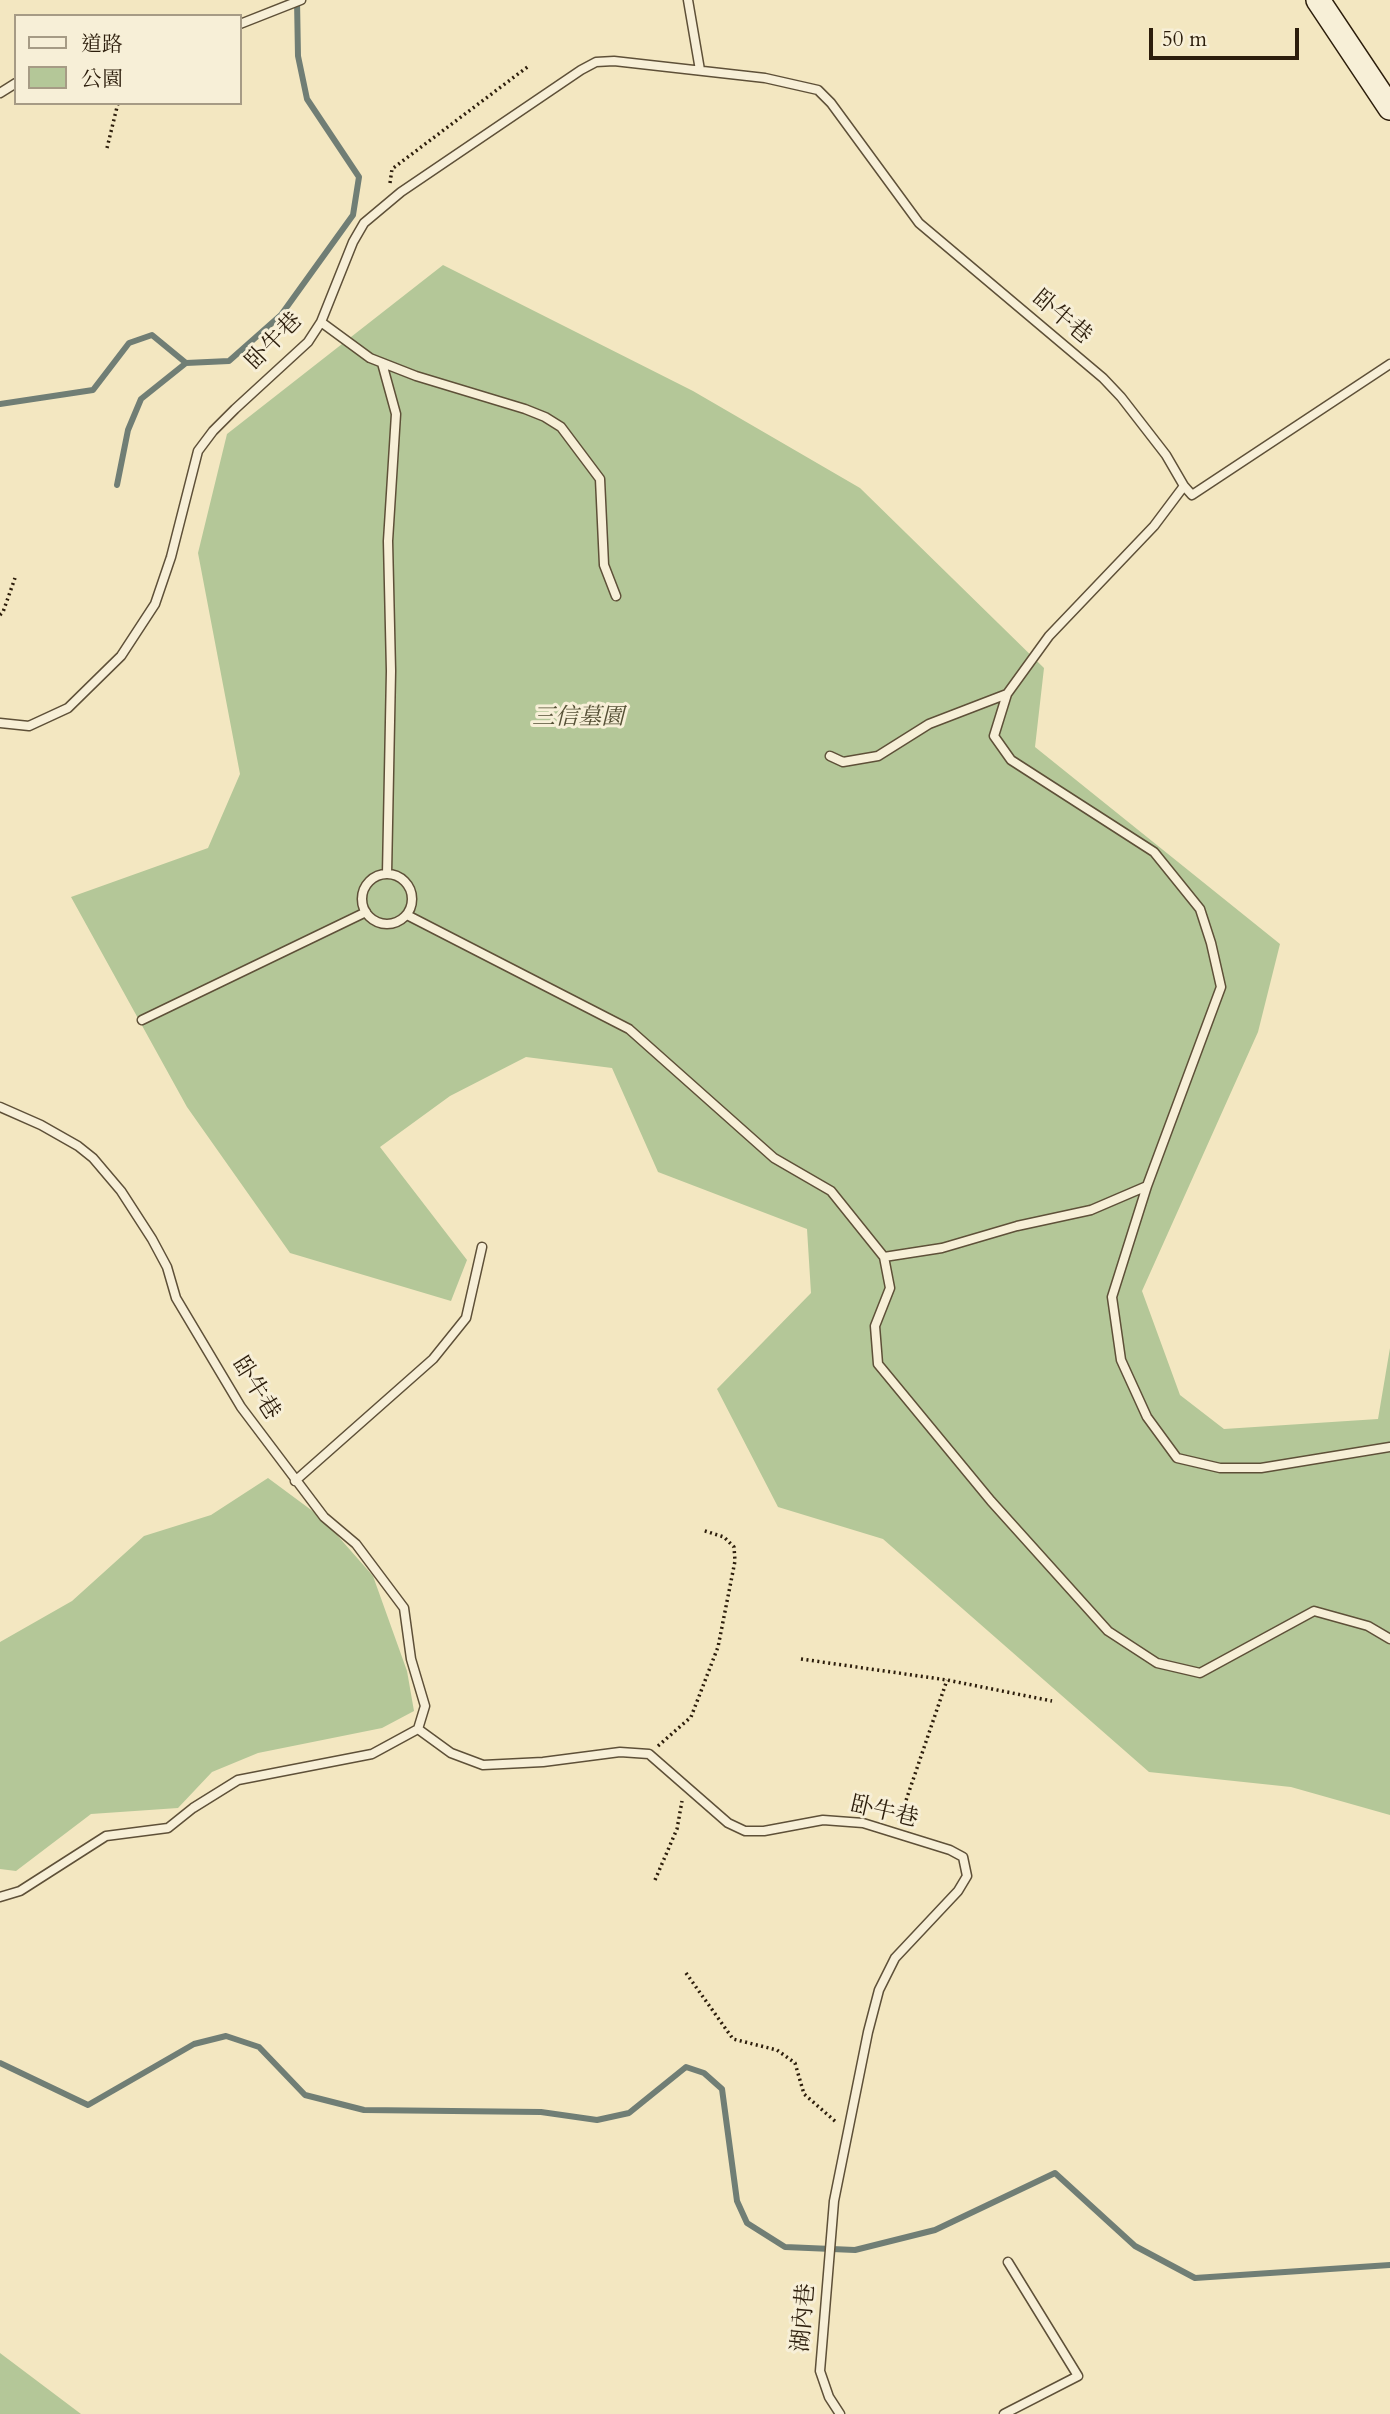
<!DOCTYPE html>
<meta charset="utf-8">
<style>
body{margin:0}
#map{position:relative;width:1390px;height:2414px;overflow:hidden;background:#f3e7c1;font-family:Cardo,"Noto Serif TC",serif}
canvas{display:block}
.legend{position:absolute;left:14px;top:14px;width:228px;height:91px;box-sizing:border-box;background:#f7efd7;border:2px solid #a69b85;margin:0;padding:9px 12px;list-style:none;font-size:21px;color:#2c1d0b}
.legend li{display:flex;align-items:center;gap:14px;height:35px}
.legend b{width:35px;border:2px solid #a69b85}
.scale{position:absolute;left:1149px;top:28px;width:150px;height:32px;box-sizing:border-box;border:4px solid #2c1d0b;border-top:0;padding-left:9px;font-size:21px;line-height:24px;white-space:nowrap;color:#2c1d0b;-webkit-text-stroke:5px #f7efd7;paint-order:stroke}
</style>
<div id="map">
<canvas width="1390" height="2414"></canvas>
<ul class="legend">
<li><b style="height:9px;background:#f7efd7"></b>道路</li>
<li><b style="height:19px;background:#b4c798"></b>公園</li>
</ul>
<div class="scale">50 m</div>
</div>
<script>
const context = document.querySelector('canvas').getContext('2d');
context.lineJoin = 'round';
function fillPath(path, color) { context.fillStyle = color; context.fill(path, 'evenodd'); }
const toPath = rows => new Path2D(rows.map(r => 'M' + r).join(''));
function trace(path, color, width, dash) { context.strokeStyle = color; context.lineWidth = width; context.lineCap = dash ? 'butt' : 'round'; context.setLineDash(dash || []); context.stroke(path); }
function drawText(font, color, halo, rows, align = 'center') {
  context.font = font + ' Cardo,"Noto Serif TC",serif'; context.lineWidth = 6; context.setLineDash([]); context.textBaseline = 'middle'; context.strokeStyle = halo; context.fillStyle = color; for (const [text, x, y, turn = 0] of rows) {
    context.save(); context.translate(x, y); context.rotate((+turn || 0) * Math.PI / 180); context.textAlign = isNaN(turn) ? turn : align; if (halo) context.strokeText(text, 0, 0); context.fillText(text, 0, 0); context.restore();
  }
}
fillPath(toPath([
 [443,265,693,391,860,488,1044,668,1035,747,1280,944,1258,1032,1142,1291,1180,1395,1224,1429,1378,1419,1390,1348,1390,1815,1291,1787,1149,1772,883,1539,778,1507,717,1389,811,1293,807,1229,658,1172,612,1068,526,1057,450,1096,380,1147,467,1260,451,1301,290,1253,187,1107,71,897,208,848,240,774,198,553,227,434],
 [268,1478,322,1518,373,1576,407,1671,414,1711,382,1728,258,1753,212,1772,178,1808,91,1814,16,1871,0,1869,0,1642,72,1601,144,1536,211,1515],
 [0,2353,81,2414,0,2414]
]), '#b4c798');
trace(toPath([
 [0,404,93,390,129,343,152,335,186,363,229,361,281,315,353,215,359,177,307,99,298,56,297,0],
 [117,485,128,430,141,399,186,363],
 [0,2063,88,2105,194,2044,226,2036,259,2047,305,2095,364,2110,541,2112,597,2120,629,2113,686,2067,704,2073,722,2089,737,2201,747,2223,785,2247,855,2250,935,2230,1055,2173,1135,2246,1195,2278,1390,2265]
]), '#707e75', 6);
const lane = toPath([
 [688,0,700,70],
 [240,24,301,0],
 [0,93,16,83],
 [321,322,370,358,416,376,525,409,545,417,561,427,600,479,604,565,616,596],
 [382,363,396,414,388,541,391,671,387,874],
 [0,723,29,726,68,708,121,656,155,604,171,557,198,451,213,431,235,409,308,342,321,322,353,242,364,223,401,192,581,70,596,62,614,61,765,78,818,90,831,103,919,223,1103,378,1121,397,1166,455,1184,486,1192,495,1390,364],
 [830,756,843,762,878,756,929,724,1007,694,1049,636,1154,526,1184,486],
 '362 899a25 25 0 1 1 50 0a25 25 0 1 1-50 0Z',
 [407,915,629,1029,774,1158,831,1191,884,1257,890,1288,875,1326,878,1364,991,1501,1108,1631,1157,1663,1200,1673,1314,1611,1368,1626,1390,1639],
 [142,1020,366,912],
 [0,1107,41,1125,78,1146,93,1158,121,1191,152,1239,167,1267,176,1298,241,1407,324,1517,356,1544,404,1608,411,1659,425,1706,418,1729,372,1754,238,1780,193,1808,168,1828,106,1836,20,1891,0,1897],
 [1147,1186,1112,1297,1121,1360,1147,1417,1177,1458,1220,1468,1261,1468,1390,1447],
 [884,1257,942,1248,1017,1226,1091,1210,1147,1186,1221,987,1211,943,1200,909,1154,852,1011,760,994,736,1007,694],
 [295,1481,433,1359,466,1318,482,1247],
 [418,1729,451,1753,483,1765,543,1762,620,1752,649,1754,728,1823,745,1831,764,1831,823,1820,863,1823,950,1850,963,1857,967,1876,958,1891,895,1958,879,1990,868,2032,834,2201,820,2371,829,2397,840,2414],
 [1004,2414,1078,2376,1008,2262]
]);
const secondary = toPath([
 [1318,0,1390,108]
]);
trace(lane, '#5e5038', 11);
trace(secondary, '#2c1d0b', 26);
trace(toPath([
 [107,148,118,103],
 [390,183,392,169,530,65],
 [0,615,3,612,15,578],
 [801,1659,947,1680,1052,1701],
 [658,1746,691,1717,718,1647,735,1561,734,1547,724,1537,702,1530],
 [899,1821,947,1680],
 [655,1880,677,1829,682,1801],
 [686,1973,733,2039,777,2050,795,2063,804,2094,836,2122]
]), '#2c1d0b', 3.5, [2, 3.5]);
trace(lane, '#f7efd7', 8);
trace(secondary, '#f7efd7', 23);
drawText('23px', '#2c1d0b', '#f7efd7', [
 ["卧牛巷",1061,318,40],
 ["卧牛巷",275,342,-46],
 ["卧牛巷",255,1389,58],
 ["卧牛巷",884,1813,13],
 ["湖內巷",805,2318,-85]
]);
drawText('italic 23px', '#555035', '#f7efd7', [
 ["三信墓園",578,719]
]);
</script>
